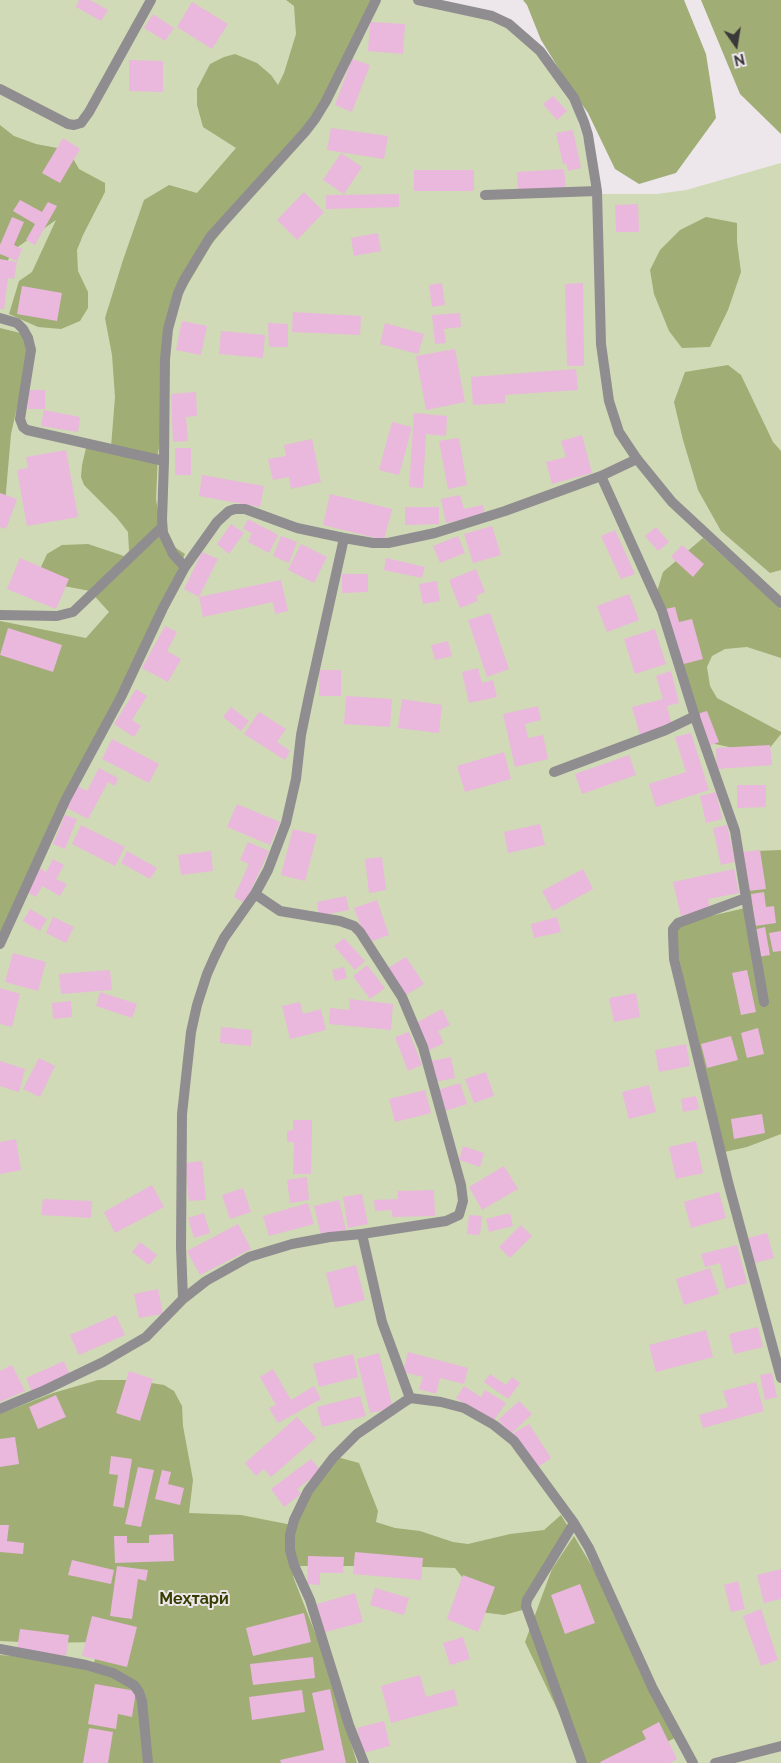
<!DOCTYPE html>
<meta charset="utf-8">
<style>
body{margin:0}
#map{position:relative;width:781px;height:1763px;overflow:hidden;background:#ede7eb;font-family:Raleway,sans-serif}
canvas{display:block}
.north{position:absolute;left:711px;top:20px;width:50px;height:50px;-webkit-text-stroke:4px #ede7eb;paint-order:stroke;rotate:167deg;font-size:14px;font-weight:700;line-height:20px;text-align:center;color:#3b383a}
.north::after{content:'';display:block;margin:auto;width:18px;height:22px;background:#3b383a;clip-path:polygon(50% 0,100% 100%,50% 72%,0 100%)}
</style>
<div id="map">
<canvas width="781" height="1763"></canvas>
<div class="north">N</div>
</div>
<script>
const context = document.querySelector('canvas').getContext('2d');
context.lineJoin = 'round';
function fillPath(path, color) { context.fillStyle = color; context.fill(path, 'evenodd'); }
const toPath = rows => new Path2D(rows.map(r => 'M' + r).join(''));
function trace(path, color, width, dash) { context.strokeStyle = color; context.lineWidth = width; context.lineCap = dash ? 'butt' : 'round'; context.setLineDash(dash || []); context.stroke(path); }
function drawText(font, color, halo, rows, align = 'center') {
  context.font = font + ' Raleway,sans-serif'; context.lineWidth = 4; context.setLineDash([]); context.textBaseline = 'middle'; context.strokeStyle = halo; context.fillStyle = color; for (const [text, x, y, turn = 0] of rows) {
    context.save(); context.translate(x, y); context.rotate((+turn || 0) * Math.PI / 180); context.textAlign = isNaN(turn) ? turn : align; if (halo) context.strokeText(text, 0, 0); context.fillText(text, 0, 0); context.restore();
  }
}
fillPath(toPath([
 [0,0,413,0,491,14,540,55,571,98,586,147,592,194,657,194,686,190,781,163,781,1763,0,1763]
]), '#d1dab7');
fillPath(toPath([
 [286,0,376,0,314,127,266,176,211,245,175,306,167,353,165,414,158,453,156,500,164,540,185,554,131,677,0,942,0,621,86,638,109,612,90,591,48,583,41,567,47,554,62,545,88,544,124,556,129,551,128,532,117,518,84,485,81,477,82,465,87,444,111,447,115,397,112,355,105,318,123,260,144,200,169,185,197,193,236,148,203,127,197,105,197,89,210,64,224,57,235,54,257,63,271,75,278,85,284,73,296,34,294,6],
 [523,0,684,0,706,54,716,118,676,173,639,184,615,169,588,113,574,93,541,40,527,5],
 [701,0,781,0,781,134,740,94],
 [0,125,14,136,36,144,68,150,79,169,105,183,105,192,83,235,77,250,78,271,88,292,88,308,80,321,61,329,38,327,9,314,19,281,32,272,56,220,12,251,0,279],
 [706,217,737,223,737,242,741,272,728,310,710,347,682,348,669,331,654,294,650,270,660,250,680,230],
 [0,328,33,336,11,434,5,503,0,514],
 [728,365,741,375,773,442,781,451,781,570,770,573,721,531,698,490,683,440,674,402,685,372],
 [703,538,781,609,781,658,747,647,725,649,712,656,707,667,710,686,717,698,781,732,781,734,764,755,702,741,655,598,663,572],
 [781,850,781,1134,747,1147,720,1153,672,925,745,908,754,851],
 [98,1380,132,1380,164,1385,174,1391,182,1406,183,1426,193,1480,189,1513,241,1515,292,1525,308,1492,337,1457,359,1463,378,1511,376,1522,395,1528,420,1531,453,1542,468,1544,510,1534,544,1530,561,1515,570,1530,526,1609,504,1615,464,1610,466,1582,455,1568,394,1566,291,1566,294,1579,328,1666,357,1763,0,1763,0,1655,94,1663,99,1642,41,1643,0,1641,0,1414,53,1393],
 [574,1536,597,1575,677,1737,623,1763,583,1763,525,1642,552,1569]
]), '#a0ad75');
fillPath(toPath([
 [79,0,90,0,108,10,101,21,76,7],
 [192,2,228,24,212,49,177,27],
 [153,14,174,28,165,41,144,28],
 [370,22,405,24,403,54,368,51],
 [352,59,370,65,352,112,335,105],
 [129,60,163,61,163,92,129,91],
 [553,96,567,111,557,120,543,104],
 [331,128,388,136,384,159,327,150],
 [573,130,581,168,568,171,566,163,563,164,556,133],
 [63,138,80,149,60,183,42,173],
 [341,153,362,167,344,194,323,180],
 [564,169,566,190,518,193,517,172],
 [414,170,474,170,474,191,414,191],
 [304,192,324,212,297,240,277,220],
 [399,194,399,207,326,209,326,195],
 [20,200,42,212,48,202,57,206,35,245,26,240,35,224,13,211],
 [638,204,639,232,616,232,615,205],
 [12,217,24,222,14,245,22,249,17,261,0,254,0,245],
 [378,233,381,251,354,256,351,238],
 [0,259,17,262,14,279,8,278,4,309,0,309],
 [442,283,445,305,432,307,429,285],
 [583,283,584,366,567,366,565,284],
 [22,286,62,293,57,321,17,314],
 [293,312,361,316,360,335,292,332],
 [460,313,461,327,444,329,446,343,435,344,432,315],
 [182,321,207,326,201,355,176,350],
 [268,323,288,324,288,347,269,347],
 [385,323,424,334,418,354,380,344],
 [221,331,265,335,263,358,219,354],
 [455,349,465,402,426,410,416,356],
 [576,369,578,390,505,395,505,403,473,405,471,377],
 [29,390,45,390,45,409,28,409],
 [196,392,197,416,186,417,188,441,173,442,171,394],
 [44,410,80,417,78,432,41,426],
 [414,413,447,416,446,436,426,434,423,488,409,487],
 [392,422,412,427,399,475,379,470],
 [582,435,592,473,552,484,546,462,566,457,561,441],
 [459,438,467,485,448,489,439,441],
 [312,439,321,482,291,489,289,477,273,480,268,459,286,456,284,445],
 [175,448,191,448,191,475,175,475],
 [66,450,78,517,27,526,17,470,28,468,26,457],
 [202,475,264,486,260,507,199,496],
 [0,493,17,499,6,529,0,527],
 [330,494,392,509,384,540,323,525],
 [460,495,464,509,483,505,485,515,446,523,441,499],
 [405,507,439,507,439,524,405,525],
 [248,519,278,535,269,553,248,542,252,533,243,529],
 [231,524,244,533,229,554,217,544],
 [492,526,501,555,473,563,464,534],
 [656,527,669,542,658,551,645,536],
 [615,530,635,574,621,579,601,536],
 [281,536,297,542,289,563,273,556],
 [458,536,465,553,440,563,433,546],
 [301,544,327,557,314,583,288,570],
 [682,545,704,564,693,577,671,557],
 [202,552,218,559,199,597,184,589],
 [20,558,69,579,56,609,7,589],
 [386,558,425,567,422,578,384,570],
 [476,569,485,592,476,596,478,601,460,608,449,580],
 [342,574,368,574,368,592,342,593],
 [281,580,288,611,275,614,273,602,203,617,199,597],
 [437,581,440,601,423,604,419,584],
 [629,594,639,620,607,632,597,606],
 [675,607,679,622,692,619,703,659,680,665,665,609],
 [490,613,509,669,487,677,468,620],
 [165,626,177,632,167,651,181,659,168,682,142,668],
 [8,628,62,645,53,672,0,655],
 [655,629,666,664,635,674,624,639],
 [448,641,452,656,435,660,431,645],
 [478,668,482,683,493,680,497,697,469,703,462,672],
 [319,670,341,670,341,696,319,696],
 [671,671,679,703,667,706,672,726,640,735,632,707,663,699,656,676],
 [136,689,147,696,132,720,141,726,134,737,114,724],
 [346,696,392,699,390,727,344,724],
 [402,699,442,705,439,733,398,728],
 [538,706,541,720,525,724,528,738,543,735,548,759,515,767,503,714],
 [231,707,249,721,241,731,223,717],
 [707,711,719,742,709,746,697,714],
 [259,712,286,729,277,742,290,751,285,760,244,734],
 [691,733,709,790,656,807,649,784,686,772,675,737],
 [112,739,159,764,149,783,102,759],
 [770,745,772,765,717,769,716,748],
 [504,752,511,779,465,792,457,766],
 [629,755,636,775,582,794,575,774],
 [99,768,118,778,115,786,108,782,88,819,65,807,76,785,87,791],
 [737,785,766,785,766,807,737,808],
 [716,792,722,819,706,823,700,796],
 [237,804,280,822,270,845,227,827],
 [65,815,77,819,65,849,53,844],
 [540,824,545,845,508,853,504,832],
 [81,825,125,847,115,866,72,844],
 [727,825,735,862,721,865,713,828],
 [293,829,317,835,305,881,281,875],
 [248,842,269,851,245,903,234,897,249,864,240,860],
 [760,850,766,889,748,891,742,852],
 [127,851,157,868,150,879,121,863],
 [211,851,213,871,181,875,178,855],
 [382,857,386,890,369,893,365,859],
 [53,859,64,865,56,879,67,884,60,896,42,886,36,897,25,891,38,867,46,872],
 [583,869,593,889,553,911,542,891],
 [734,869,739,893,708,899,710,909,681,916,673,882],
 [764,892,766,907,774,906,776,923,755,926,751,894],
 [346,896,349,910,319,916,317,902],
 [377,900,389,935,367,943,354,908],
 [30,909,47,919,40,931,23,921],
 [53,917,74,927,66,943,46,933],
 [557,917,561,932,534,938,531,924],
 [765,927,770,955,758,957,753,930],
 [781,931,781,951,773,952,769,933],
 [344,938,365,961,355,970,334,946],
 [13,953,46,962,38,991,5,982],
 [406,957,424,984,406,995,388,968],
 [367,965,385,988,370,999,353,976],
 [344,967,347,978,335,981,332,970],
 [110,970,112,990,61,994,59,974],
 [747,970,756,1012,741,1015,732,973],
 [0,988,20,994,12,1027,0,1024],
 [100,992,137,1004,132,1018,96,1006],
 [636,993,640,1017,614,1022,609,998],
 [350,999,393,1004,391,1030,329,1024,330,1008,349,1010],
 [71,1001,72,1017,53,1019,52,1003],
 [300,1002,303,1014,321,1009,326,1030,290,1039,282,1006],
 [442,1009,450,1025,438,1031,444,1043,428,1051,414,1024],
 [221,1027,252,1030,251,1046,220,1043],
 [758,1028,764,1054,747,1058,741,1033],
 [409,1032,422,1065,408,1071,395,1037],
 [731,1036,738,1060,707,1068,701,1044],
 [686,1044,690,1066,659,1072,655,1050],
 [451,1057,455,1078,434,1082,431,1061],
 [39,1058,55,1066,40,1097,23,1089],
 [0,1061,25,1069,19,1092,0,1086],
 [486,1072,494,1096,474,1103,465,1079],
 [460,1083,467,1104,442,1112,435,1091],
 [649,1085,656,1112,629,1119,622,1092],
 [425,1090,431,1113,395,1122,389,1099],
 [696,1096,699,1109,683,1112,681,1099],
 [762,1114,765,1133,734,1139,731,1119],
 [293,1120,312,1120,311,1174,293,1174,294,1142,287,1142,287,1131,293,1130],
 [16,1139,21,1170,0,1174,0,1142],
 [696,1141,703,1173,676,1179,669,1147],
 [463,1146,484,1153,480,1167,459,1160],
 [202,1161,206,1200,189,1201,185,1163],
 [504,1166,518,1189,482,1210,469,1187],
 [307,1177,309,1200,290,1203,287,1180],
 [152,1185,164,1207,115,1233,104,1212],
 [243,1188,251,1212,230,1219,222,1195],
 [434,1190,435,1216,392,1217,392,1210,375,1211,374,1200,398,1199,398,1191],
 [719,1192,726,1218,691,1228,684,1202],
 [362,1194,368,1224,348,1228,343,1197],
 [43,1199,92,1201,91,1218,41,1215],
 [339,1200,346,1230,321,1235,314,1206],
 [308,1203,314,1224,269,1236,263,1216],
 [204,1213,210,1233,194,1238,188,1218],
 [510,1213,513,1226,489,1232,486,1219],
 [469,1215,482,1216,480,1235,467,1234],
 [238,1224,251,1249,200,1275,187,1251],
 [521,1225,532,1236,510,1258,499,1247],
 [767,1233,774,1258,755,1263,748,1238],
 [140,1242,157,1255,149,1265,132,1252],
 [737,1245,747,1283,726,1289,720,1263,705,1267,701,1254],
 [356,1265,365,1300,335,1308,326,1273],
 [710,1268,719,1294,684,1305,676,1279],
 [158,1289,163,1314,139,1318,134,1294],
 [116,1315,125,1335,79,1355,70,1335],
 [758,1327,763,1347,734,1354,729,1334],
 [706,1330,713,1357,656,1372,649,1345],
 [408,1352,468,1368,464,1384,440,1378,436,1394,419,1389,423,1377,403,1372],
 [379,1353,393,1408,370,1413,357,1359],
 [353,1354,358,1377,319,1387,313,1364],
 [64,1361,70,1375,32,1392,26,1378],
 [12,1365,25,1391,0,1402,0,1371],
 [273,1369,291,1400,314,1386,321,1399,278,1423,269,1408,276,1405,260,1377],
 [129,1371,153,1379,140,1421,116,1413],
 [772,1373,777,1397,765,1400,760,1375],
 [490,1374,506,1385,512,1377,520,1383,508,1399,484,1382],
 [756,1382,764,1411,703,1428,699,1415,728,1407,723,1391],
 [464,1386,481,1397,485,1390,506,1403,493,1422,456,1398],
 [56,1395,66,1417,38,1429,29,1407],
 [360,1396,366,1416,322,1427,317,1407],
 [519,1401,532,1414,511,1434,498,1420],
 [297,1417,316,1438,271,1477,264,1469,256,1476,245,1463],
 [529,1424,551,1458,535,1469,512,1434],
 [15,1437,19,1464,0,1467,0,1439],
 [111,1456,132,1459,124,1508,113,1506,118,1475,109,1474],
 [311,1459,321,1471,297,1489,301,1494,284,1507,271,1489],
 [138,1467,154,1470,141,1527,125,1524],
 [162,1470,171,1472,168,1484,184,1488,180,1505,155,1499],
 [0,1525,9,1525,7,1541,24,1543,23,1554,0,1552],
 [173,1534,174,1561,115,1563,114,1536,127,1536,127,1543,149,1543,149,1535],
 [355,1552,423,1558,421,1580,353,1574],
 [308,1556,344,1557,343,1573,320,1573,320,1585,307,1584],
 [72,1560,114,1570,111,1584,68,1575],
 [117,1566,148,1570,146,1581,138,1579,132,1619,110,1616],
 [781,1569,781,1599,764,1603,757,1575],
 [463,1575,495,1587,478,1632,447,1619],
 [738,1581,745,1609,731,1612,724,1585],
 [580,1584,595,1623,565,1634,551,1595],
 [375,1588,409,1598,404,1615,370,1605],
 [355,1593,363,1622,322,1633,314,1605],
 [761,1609,778,1660,761,1666,743,1616],
 [304,1613,311,1642,253,1656,246,1628],
 [92,1616,137,1627,127,1667,82,1656],
 [20,1629,69,1635,66,1656,17,1649],
 [463,1637,470,1659,450,1665,443,1643],
 [313,1657,315,1678,253,1685,250,1664],
 [420,1675,426,1697,454,1689,458,1705,391,1723,381,1686],
 [95,1684,136,1691,132,1717,118,1714,116,1729,88,1724],
 [330,1689,346,1763,281,1763,280,1760,324,1750,312,1693],
 [302,1690,305,1712,252,1720,249,1697],
 [384,1721,390,1746,363,1753,357,1728],
 [659,1722,677,1759,670,1763,601,1763,600,1762,646,1739,642,1731],
 [89,1728,113,1732,108,1763,83,1763]
]), '#eab7dd');
trace(toPath([
 [0,89,68,124,74,125,81,123,89,112,151,0],
 [0,318,17,323,23,329,28,338,31,350,20,419,23,427,27,430,164,461,162,520,163,533,173,554,185,567],
 [164,461,165,359,168,329,178,293,184,280,210,237,305,132,315,119,326,101,376,0],
 [601,476,662,611,696,720,735,831,746,898,678,923,673,929,673,934,674,959,728,1182,781,1378],
 [0,615,57,616,73,612,162,527],
 [0,944,66,799,121,697,163,608,185,567,217,522,229,511,235,509,245,509,297,528,344,538],
 [362,1234,382,1322,410,1398],
 [183,1299,181,1247,182,1114,191,1032,197,1005,207,974,215,956,224,938,255,894],
 [0,1409,45,1390,103,1362,146,1337,183,1299,206,1281,249,1257,292,1244,330,1237,362,1234,446,1221,459,1215,463,1201,461,1185,423,1047,402,997,360,932,354,926,340,921,280,911,255,894,268,870,286,823,296,779,301,735,309,696,344,538,373,543,388,543,435,533,505,511,601,476,637,459],
 [574,1523,527,1600,526,1606,582,1763],
 [0,1649,86,1665,113,1673,134,1685,139,1692,142,1701,148,1763],
 [364,1763,349,1725,310,1600,294,1565,290,1550,290,1535,294,1520,308,1491,333,1458,357,1434,410,1398,441,1402,464,1408,494,1425,514,1441,574,1523,589,1548,653,1689,693,1763]
]), '#8f8d8f', 10);
trace(toPath([
 [418,0,492,16,509,24,540,51,574,98,584,122,588,135,597,191,601,344,609,401,619,432,637,459,672,502,781,603],
 [485,195,597,191],
 [554,772,666,730,695,716],
 [746,898,764,1002],
 [715,1763,781,1746]
]), '#8f8d8f', 10);
drawText('bold 16px', '#353e01', '#ede7eb', [
 ["Меҳтарӣ",194,1599]
]);
</script>
